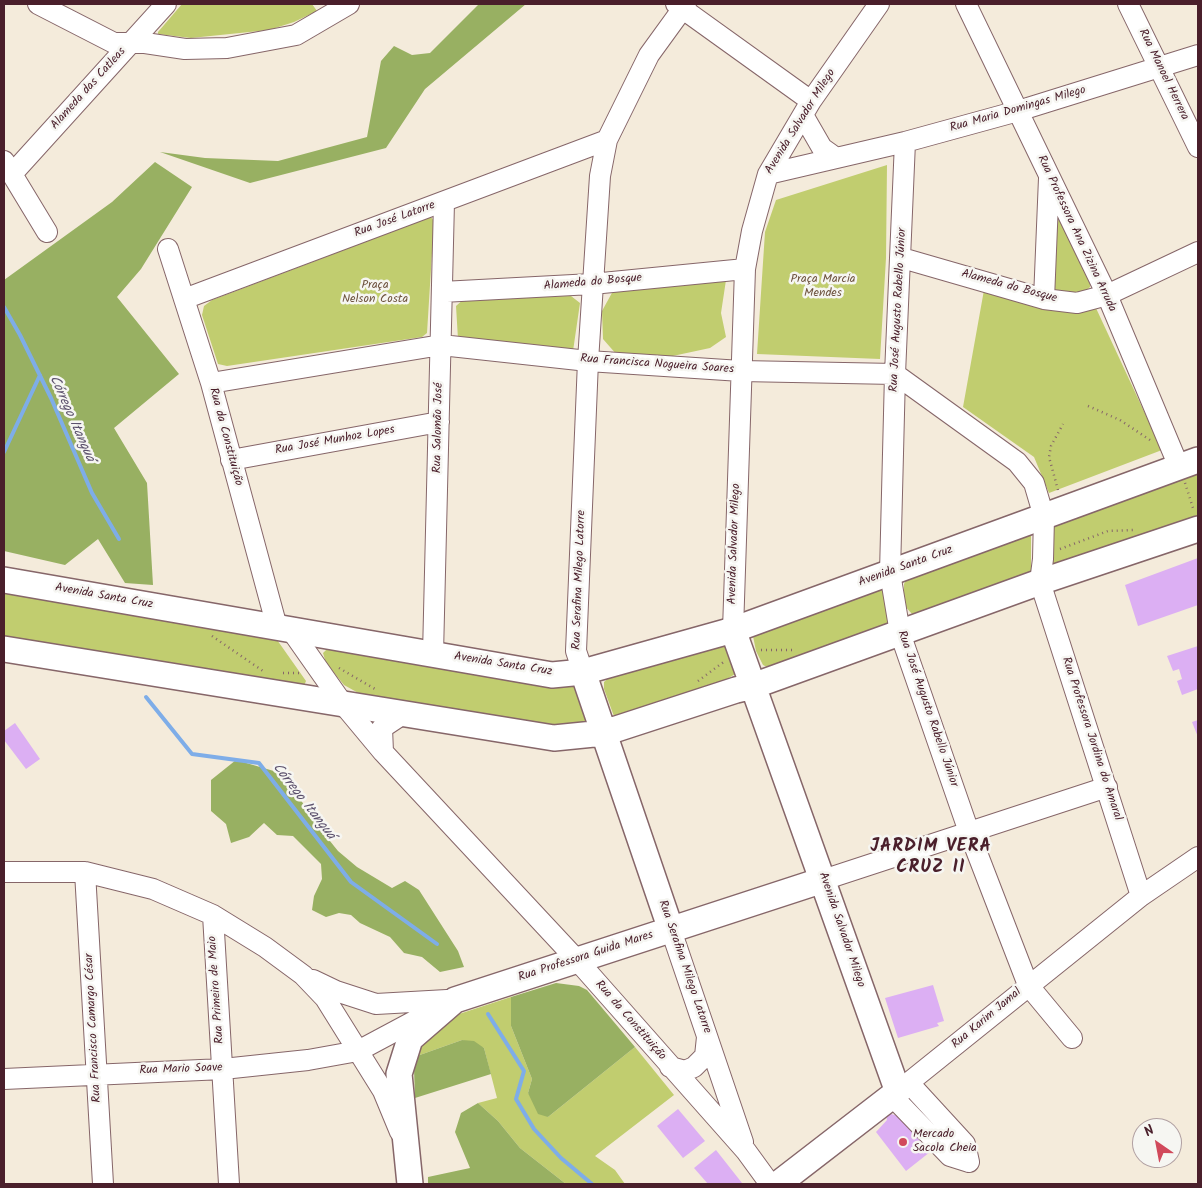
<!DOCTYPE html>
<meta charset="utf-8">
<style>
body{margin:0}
#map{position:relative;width:1202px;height:1188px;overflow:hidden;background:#f4ebdb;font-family:Kalam,sans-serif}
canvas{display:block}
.frame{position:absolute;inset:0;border:5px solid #4a1f2b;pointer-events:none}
.north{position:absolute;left:1132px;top:1118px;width:50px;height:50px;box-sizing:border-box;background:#f6f6f2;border:1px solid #b1a0a2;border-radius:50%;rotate:327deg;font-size:14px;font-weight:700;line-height:20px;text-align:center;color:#4a1f2b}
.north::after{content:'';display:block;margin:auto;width:18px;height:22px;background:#d1495b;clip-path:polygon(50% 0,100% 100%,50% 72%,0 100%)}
</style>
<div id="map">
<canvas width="1202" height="1188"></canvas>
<div class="frame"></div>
<div class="north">N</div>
</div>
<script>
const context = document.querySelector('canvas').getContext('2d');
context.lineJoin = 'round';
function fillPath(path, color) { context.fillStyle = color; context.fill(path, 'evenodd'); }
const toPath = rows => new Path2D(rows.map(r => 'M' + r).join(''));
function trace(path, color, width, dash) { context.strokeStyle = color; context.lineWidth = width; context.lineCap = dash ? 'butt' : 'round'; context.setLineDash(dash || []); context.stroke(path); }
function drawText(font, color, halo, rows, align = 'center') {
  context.font = font + ' Kalam,sans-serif'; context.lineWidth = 5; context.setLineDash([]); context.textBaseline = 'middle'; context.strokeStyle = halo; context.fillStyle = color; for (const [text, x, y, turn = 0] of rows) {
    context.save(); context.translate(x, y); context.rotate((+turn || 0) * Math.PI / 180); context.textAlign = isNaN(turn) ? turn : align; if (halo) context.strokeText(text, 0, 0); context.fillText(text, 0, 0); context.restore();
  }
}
fillPath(toPath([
 [182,4,312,4,317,11,294,22,269,30,191,38,158,34,158,32],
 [887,165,886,258,880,359,757,354,765,232,776,200],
 [431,217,434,221,427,333,422,337,227,366,218,364,202,315,204,306,212,300],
 [1058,220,1064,223,1091,279,1090,287,1083,294,1049,293,1053,225],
 [726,280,721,313,726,337,710,348,654,360,617,355,603,339,602,311,613,291],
 [984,290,1064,312,1095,306,1162,450,1049,493,1034,457,963,407],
 [571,296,580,303,573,351,458,339,456,306,465,298],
 [1198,469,1198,523,1056,569,1052,560,1052,526],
 [1022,531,1031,535,1031,573,1024,578,912,614,904,605,904,584,910,571],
 [880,583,887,589,890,623,773,670,763,665,756,651,753,636,760,624],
 [4,592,275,637,306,681,303,688,4,636],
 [723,644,733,656,737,673,725,680,615,719,604,689,604,682,614,673],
 [329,647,564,687,577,684,590,715,587,726,564,730,362,695,344,685,326,663,323,653],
 [511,997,511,1026,532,1079,528,1093,548,1117,635,1047,674,1095,595,1156,615,1170,625,1184,566,1184,520,1148,498,1121,478,1103,497,1098,484,1048,462,1040,417,1056,424,1040,453,1016]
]), '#c1cd6f');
fillPath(toPath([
 [479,4,526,4,425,89,386,148,250,183,160,152,205,158,278,161,367,137,381,61,394,46,412,55,430,53],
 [155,162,192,187,141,269,117,297,179,374,114,428,147,483,153,585,125,583,98,539,65,565,4,551,4,280,112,202],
 [236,760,284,774,317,825,338,851,357,867,392,888,405,881,419,890,458,951,464,967,440,972,422,957,404,953,390,937,360,923,351,915,339,913,326,917,312,910,314,896,322,879,321,864,293,836,277,835,264,823,249,837,231,843,226,824,211,811,211,780],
 [556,983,579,986,587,990,635,1047,548,1117,538,1114,528,1093,532,1079,511,1026,511,997],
 [462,1040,474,1041,484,1048,491,1074,415,1098,414,1069,417,1056],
 [478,1103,498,1121,520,1148,566,1184,428,1184,428,1177,470,1168,455,1132,461,1113]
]), '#98b062');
trace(toPath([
 [4,307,20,335,51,398,92,493,119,539],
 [4,452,40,375],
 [146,697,192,754,259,763,351,882,437,944],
 [488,1014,524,1071,516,1099,534,1129,561,1158,592,1184]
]), '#7eade8', 4);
fillPath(toPath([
 [1198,558,1198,605,1138,626,1125,585],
 [1198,646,1198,689,1182,695,1177,681,1182,679,1179,669,1173,671,1167,656],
 [1198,720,1198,737,1192,722],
 [15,723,40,759,26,769,4,740,4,731],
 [933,985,944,1021,937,1023,939,1026,898,1038,885,998],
 [678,1109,705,1141,683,1158,657,1126],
 [891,1114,898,1116,930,1152,906,1171,876,1132,887,1120,886,1115],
 [716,1150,742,1183,741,1184,708,1184,694,1168]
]), '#dcaff3');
const minor = toPath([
 [38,4,114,43,145,43,185,49,227,48,296,35,349,4],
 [676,4,811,101],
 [966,4,1107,295,1179,467],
 [1128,4,1198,147],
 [803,115,822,148,836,158],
 [905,142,895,374,890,573,900,633,969,832,1028,985,1072,1038],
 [4,161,47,232],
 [12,174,166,4],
 [768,174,905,142,1018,111,1198,55],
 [168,249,211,383,277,627],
 [902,258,1044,299,1077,303,1107,295,1198,252],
 [442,292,592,284,745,269],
 [184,299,607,140],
 [1044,299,1049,178],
 [211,383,441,345,588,361,741,371,895,374,1017,462,1034,483,1044,517,1043,559,1040,582,1141,896],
 [231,460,439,422],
 [291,630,343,704,383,752,577,960,746,1151,770,1184],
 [733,630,745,269,752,231,768,174,811,101,879,4],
 [433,654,444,202],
 [583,672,576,651,588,361,600,176,607,140,649,55,686,4],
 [383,752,382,728,403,714],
 [4,872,85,872,153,889,213,915,265,947,303,975,325,998,383,1091,400,1132],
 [85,872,103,1184],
 [823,880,1107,787],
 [213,915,229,1184],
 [671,930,743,1142],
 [313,980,336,991,376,1004,447,1000],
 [670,1067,685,1071,694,1067,705,1056,707,1037],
 [4,1079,223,1069,308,1060,358,1051,431,1012],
 [909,1083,965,1144,969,1162],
 [969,1162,950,1156,892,1096,1141,896,1198,857]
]);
const major = toPath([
 [4,580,552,675,583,672,733,630,1198,460],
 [733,630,898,1092],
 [4,649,554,738,604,733,736,690,753,686,1040,582,1198,529],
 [583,672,671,930],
 [410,1184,399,1074,410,1039,455,1000,823,880],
 [778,1184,892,1096]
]);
trace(minor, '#866669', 22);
trace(major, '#866669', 28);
trace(toPath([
 [1088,406,1120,420,1150,440],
 [1185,483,1194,511],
 [1058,490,1049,457,1051,446,1063,424],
 [1060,549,1108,531,1134,530],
 [212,636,263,671],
 [761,650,793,650],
 [339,668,375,689],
 [283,673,302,673],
 [698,681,725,661]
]), '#866669', 2.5, [1, 4]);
trace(minor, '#fff', 20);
trace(major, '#fff', 25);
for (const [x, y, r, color] of [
 [903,1142,5,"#d1495b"]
]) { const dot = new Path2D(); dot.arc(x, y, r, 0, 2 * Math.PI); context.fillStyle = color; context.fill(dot); trace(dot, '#f6f6f2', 2); }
drawText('12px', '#4a1f2b', '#f6f6f2', [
 ["Rua Manoel Herrera",1163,75,64],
 ["Alameda das Catleas",89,89,-48],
 ["Rua Maria Domingas Milego",1018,110,-16],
 ["Avenida Salvador Milego",801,122,-58],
 ["Rua José Latorre",395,220,-20],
 ["Rua Professora Ana Zizina Arruda",1076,234,65],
 ["Alameda do Bosque",593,283,-5],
 ["Alameda do Bosque",1009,287,15],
 ["Rua José Augusto Rabello Júnior",899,310,-87],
 ["Rua Francisca Nogueira Soares",657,365,4],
 ["Rua Salomão José",439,428,-89],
 ["Rua da Constituição",225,437,75],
 ["Rua José Munhoz Lopes",335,441,-10],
 ["Avenida Salvador Milego",735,544,-88],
 ["Avenida Santa Cruz",906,567,-20],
 ["Rua Serafina Milego Latorre",580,580,-88],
 ["Avenida Santa Cruz",104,597,10],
 ["Avenida Santa Cruz",503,665,9],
 ["Rua José Augusto Rabello Júnior",927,709,71],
 ["Rua Professora Jordina do Amaral",1091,739,72],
 ["Avenida Salvador Milego",841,930,71],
 ["Rua Professora Guida Mares",586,957,-18],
 ["Rua Serafina Milego Latorre",684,967,71],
 ["Rua Primeiro de Maio",217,990,-94],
 ["Rua Karim Jamal",987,1019,-40],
 ["Rua da Constituição",630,1021,49],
 ["Rua Francisco Camargo César",94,1028,-93],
 ["Rua Mario Soave",181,1070,-2]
]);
drawText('12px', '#6e533f', '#f6f6f2', [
 ["Praça Marcia",823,280],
 ["Mendes",823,294],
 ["Praça",375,286],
 ["Nelson Costa",375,300]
]);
drawText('12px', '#4a1f2b', '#f6f6f2', [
 ["Mercado",913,1135],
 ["Sacola Cheia",913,1149]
], 'left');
drawText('italic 14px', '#5c516d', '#f6f6f2', [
 ["Córrego Itanguá",71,419,66],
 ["Córrego Itanguá",303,802,52]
]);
context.letterSpacing = '1px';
drawText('bold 18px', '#4a1f2b', '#f6f6f2', [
 ["JARDIM VERA",931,848],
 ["CRUZ II",931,869]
]);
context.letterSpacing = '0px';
</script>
